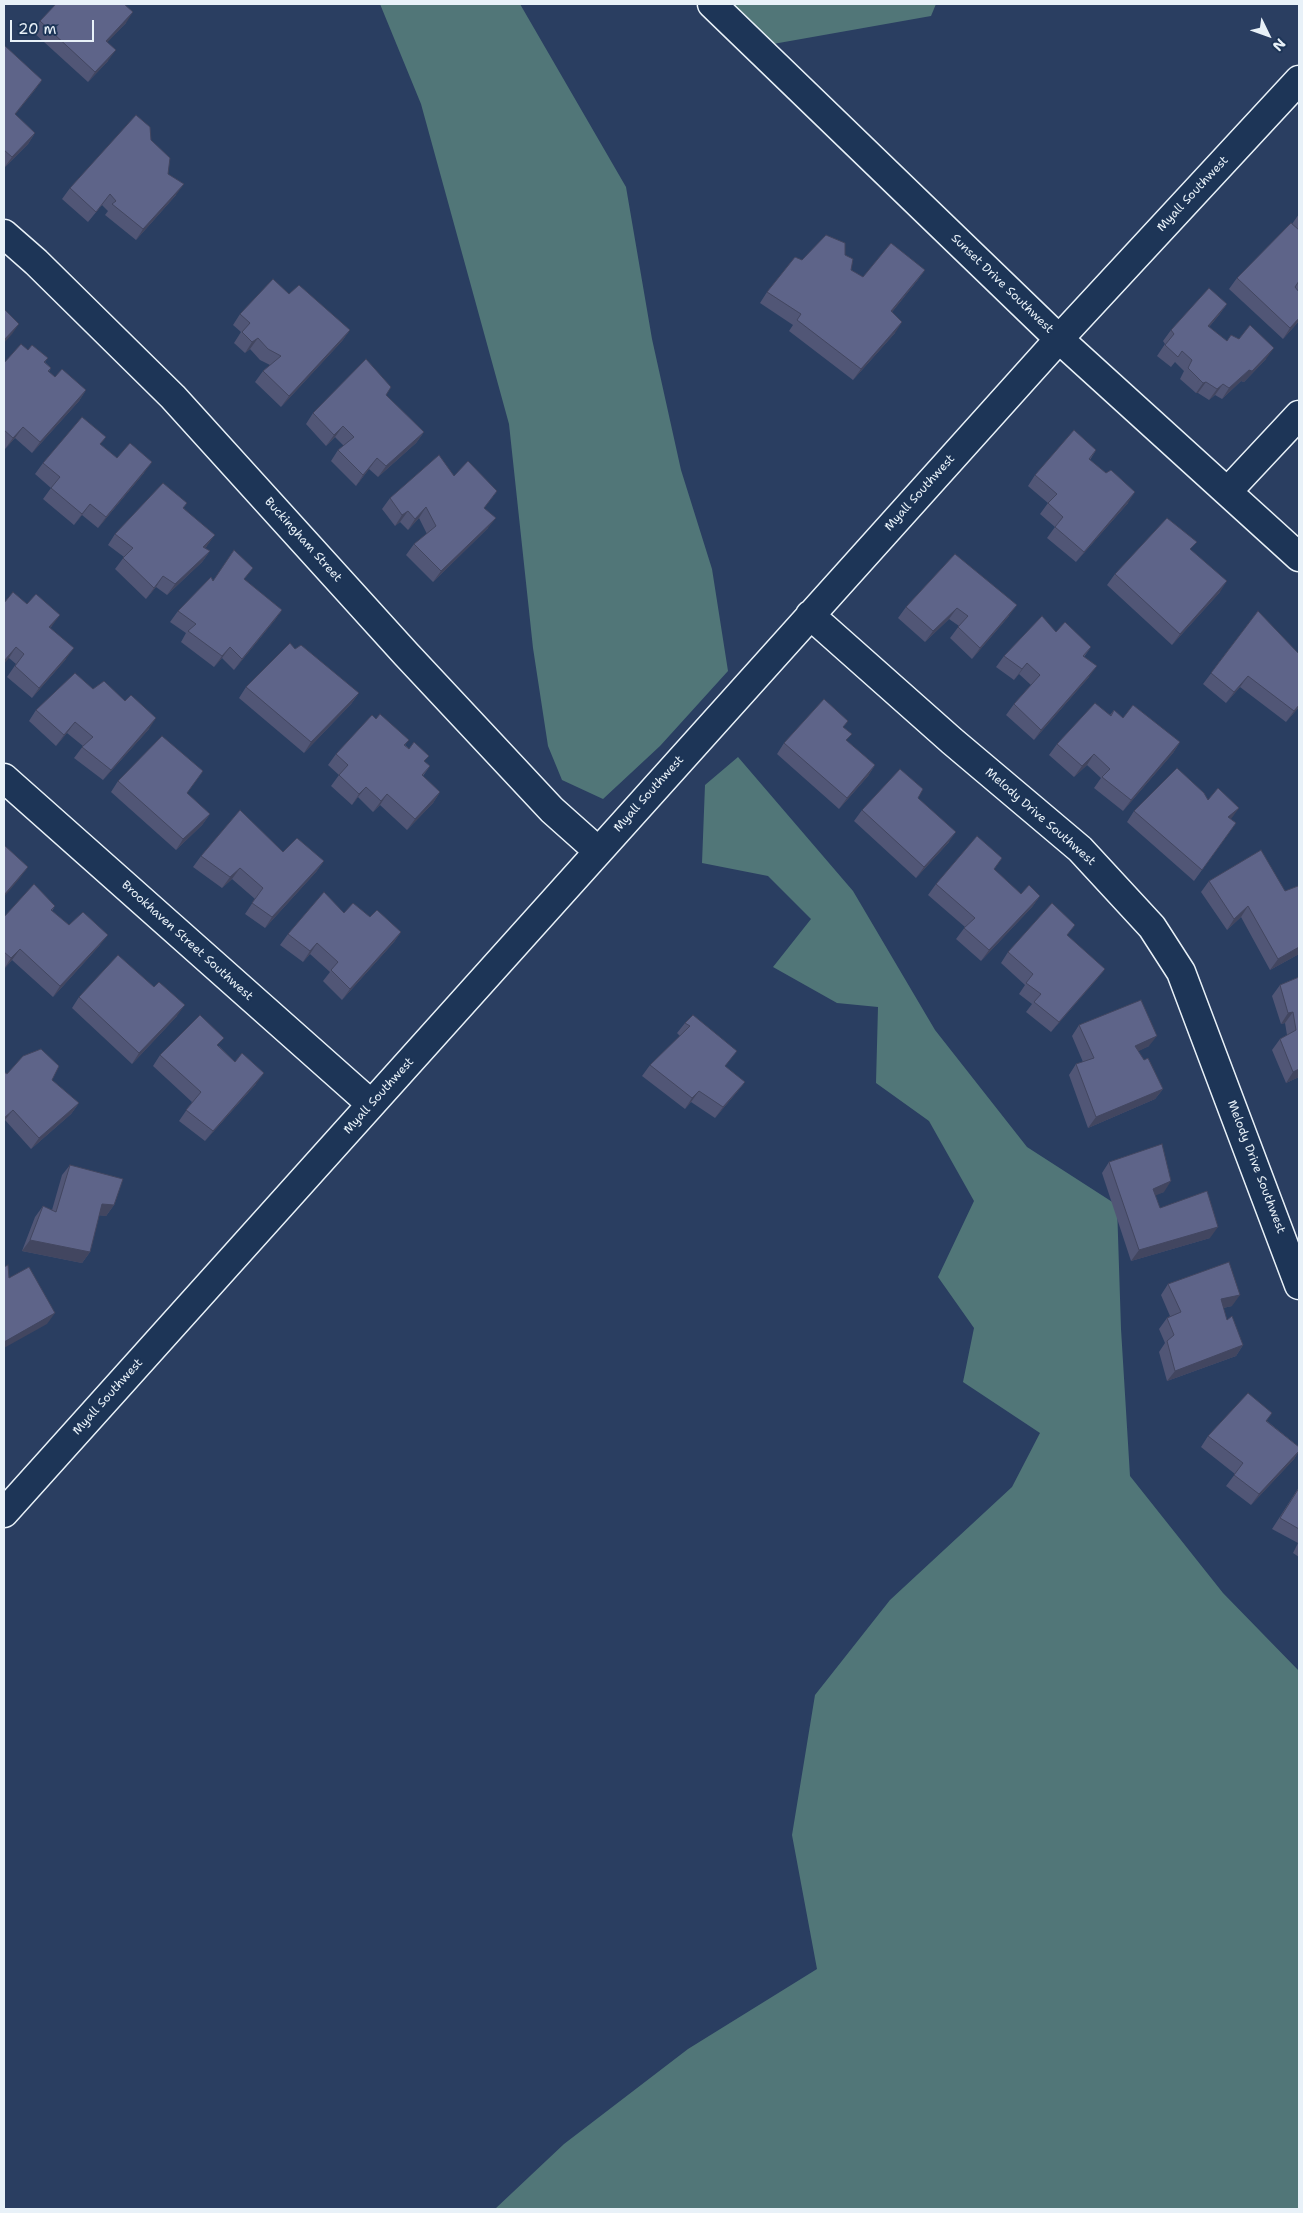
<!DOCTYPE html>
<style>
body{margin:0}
#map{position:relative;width:1303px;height:2213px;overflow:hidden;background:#2a3e61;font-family:"Shantell Sans",sans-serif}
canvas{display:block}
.frame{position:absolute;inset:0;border:5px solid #e8f1f8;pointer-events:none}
.north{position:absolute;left:1243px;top:10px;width:50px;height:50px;-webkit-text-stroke:4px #1d3557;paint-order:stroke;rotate:132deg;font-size:14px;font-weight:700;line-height:20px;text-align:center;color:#e8f1f8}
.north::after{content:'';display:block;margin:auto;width:18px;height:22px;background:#e8f1f8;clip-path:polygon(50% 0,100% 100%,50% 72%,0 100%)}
.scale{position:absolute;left:10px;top:20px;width:84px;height:22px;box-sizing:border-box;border:2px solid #e8f1f8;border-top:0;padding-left:6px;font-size:15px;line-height:18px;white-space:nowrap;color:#e8f1f8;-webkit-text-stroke:4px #1d3557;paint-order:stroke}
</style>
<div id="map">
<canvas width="1303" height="2213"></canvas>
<div class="frame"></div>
<div class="north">N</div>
<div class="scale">20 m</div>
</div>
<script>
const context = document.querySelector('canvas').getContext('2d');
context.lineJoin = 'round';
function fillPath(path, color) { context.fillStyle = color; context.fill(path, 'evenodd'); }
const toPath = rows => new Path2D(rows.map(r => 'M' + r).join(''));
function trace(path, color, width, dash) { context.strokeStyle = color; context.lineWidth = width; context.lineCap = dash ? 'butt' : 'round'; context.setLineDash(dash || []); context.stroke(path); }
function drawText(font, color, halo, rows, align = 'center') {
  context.font = font + ' "Shantell Sans",sans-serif'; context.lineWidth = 4; context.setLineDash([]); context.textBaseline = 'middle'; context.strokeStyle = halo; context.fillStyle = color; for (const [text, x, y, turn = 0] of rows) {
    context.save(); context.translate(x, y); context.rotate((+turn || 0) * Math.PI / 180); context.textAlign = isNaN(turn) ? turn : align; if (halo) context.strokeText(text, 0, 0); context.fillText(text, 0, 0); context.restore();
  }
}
fillPath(toPath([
 [380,4,520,4,626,187,652,339,681,470,712,569,728,671,660,746,603,799,562,780,548,746,533,648,509,424,421,104],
 [718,4,936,4,931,16,773,44],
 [738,757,853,891,935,1030,1027,1147,1117,1205,1121,1329,1130,1476,1223,1593,1299,1671,1299,2209,495,2209,564,2144,688,2049,817,1969,792,1835,815,1695,890,1600,1012,1487,1040,1433,963,1382,974,1328,938,1277,974,1201,929,1121,876,1083,878,1007,837,1003,773,967,811,919,768,876,702,863,705,785]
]), '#517678');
const minor = toPath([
 [712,4,1059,339,1299,557],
 [4,234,36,262,173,397,406,654,552,810,598,851],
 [1228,491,1299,415],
 [810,615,952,741,1080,849,1152,927,1181,972,1299,1285],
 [4,778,371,1104],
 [4,1513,1059,339,1299,80]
]);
trace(minor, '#e8f1f8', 31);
trace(minor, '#1d3557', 28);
fillPath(toPath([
 [40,21,126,23,107,42,108,61,88,82,33,32],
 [4,46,42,80,34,91,15,114,35,133,28,144,4,168],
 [151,140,168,174,176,195,136,240,105,215,108,211,102,205,88,222,62,199,70,188],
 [1299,214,1299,291,1296,289,1299,321,1283,339,1229,289,1237,278,1292,224],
 [845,255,851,270,863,277,925,270,917,281,892,312,895,333,853,380,789,331,793,325,760,303,767,292,802,260],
 [289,294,350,330,342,341,281,407,255,382,263,371,270,365,260,360,250,349,245,353,234,343,241,332,233,325,240,314],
 [1227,304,1219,315,1209,327,1227,341,1266,359,1244,382,1241,381,1222,399,1215,395,1209,400,1198,393,1196,393,1180,379,1184,371,1175,362,1171,367,1157,356,1165,344,1163,341,1171,330],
 [28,350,48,358,45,362,51,368,49,372,55,377,86,390,79,401,32,453,15,438,5,449,4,448,4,363],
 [386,395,424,432,416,443,378,477,369,469,356,486,331,461,338,450,344,446,335,437,326,446,306,424,313,413],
 [106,437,100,444,117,458,144,473,98,528,82,515,74,525,43,499,51,488,35,474,43,463],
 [1096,450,1090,460,1128,503,1076,562,1047,538,1055,527,1040,514,1048,503,1028,486,1035,475],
 [454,476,497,491,484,508,488,528,433,582,406,555,414,544,427,534,419,518,408,530,400,522,395,526,382,509,390,498],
 [184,508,207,546,205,548,210,551,202,562,167,595,156,587,146,599,115,569,124,557,108,545,115,534],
 [1191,550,1220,592,1172,645,1107,585,1115,574],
 [955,554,1009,616,972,659,950,638,959,626,949,619,925,642,898,618,906,607],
 [244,580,282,610,274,621,234,670,222,658,214,667,181,642,186,633,170,622,178,611,213,581],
 [4,603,52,626,50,628,66,659,32,698,7,677,16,664,9,658],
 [1258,611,1299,707,1286,722,1240,687,1226,703,1203,684],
 [1056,632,1091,647,1084,657,1089,677,1034,740,1006,715,1014,704,1031,685,1019,674,1014,680,996,667,1004,656],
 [295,649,359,693,351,704,304,753,239,698,246,687],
 [93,689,149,729,103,780,74,758,83,746,67,733,56,746,29,721,36,710],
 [1114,710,1123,718,1180,742,1173,753,1123,811,1094,788,1101,778,1087,765,1074,777,1049,755,1057,744,1110,715],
 [376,719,409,740,405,745,430,766,423,776,440,792,433,803,407,830,380,805,373,812,358,797,352,805,331,786,339,775,328,765,336,754],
 [844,728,847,741,875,765,868,776,839,809,777,754,784,743],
 [118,781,187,793,210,814,202,825,176,850,111,792],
 [918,798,949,842,916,878,854,821,862,810],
 [1208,800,1236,823,1194,881,1127,822,1134,811],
 [283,852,324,861,316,872,265,928,245,914,255,899,232,879,222,888,193,867,201,856],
 [1002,858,994,869,1021,894,1040,896,1032,907,981,961,956,939,965,927,928,895,936,884],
 [1209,881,1285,891,1299,888,1299,954,1270,970,1241,917,1227,930,1201,892],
 [55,906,52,911,69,925,100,945,53,997,12,960,4,969,4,917],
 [344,913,370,917,401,932,394,942,342,1000,323,981,330,972,310,954,303,962,280,945,288,934],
 [1067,936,1105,969,1097,979,1051,1032,1026,1012,1032,1004,1019,994,1025,985,1001,963,1008,952],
 [1299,977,1299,1077,1286,1083,1272,1050,1280,1039,1287,1035,1285,1023,1281,1024,1272,996,1280,985],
 [154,987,177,1016,132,1064,72,1008,79,997],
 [693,1015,725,1067,745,1082,737,1092,715,1118,691,1102,685,1109,642,1076,650,1065,680,1036,677,1033,685,1023],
 [1079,1025,1149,1046,1138,1051,1163,1089,1155,1099,1088,1128,1069,1075,1076,1064,1083,1062,1072,1036],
 [219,1046,256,1084,205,1141,179,1121,192,1102,153,1066,160,1055],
 [7,1074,52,1080,79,1103,71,1114,31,1149,5,1120],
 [1109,1162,1164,1192,1155,1195,1160,1208,1210,1238,1131,1261,1102,1173],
 [70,1165,114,1205,106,1216,99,1215,90,1252,82,1263,22,1251,35,1217,43,1206,52,1210,62,1175],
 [1168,1284,1232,1306,1223,1308,1227,1320,1243,1345,1236,1356,1167,1381,1159,1352,1165,1343,1159,1329,1167,1318,1170,1316,1161,1295],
 [1267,1421,1299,1447,1299,1451,1294,1459,1251,1505,1226,1486,1235,1474,1201,1447,1208,1436],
 [1299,1487,1299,1557,1293,1553,1298,1543,1272,1529]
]), '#515676');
fillPath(toPath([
 [133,12,126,23,98,52,106,41],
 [116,50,108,61,88,82,95,72],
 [42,80,34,91,7,125,15,114],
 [35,133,28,144,4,168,12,157],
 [184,184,176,195,136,240,143,229],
 [925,270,917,281,884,322,891,311],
 [1227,304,1219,315,1200,337,1208,326],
 [1299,318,1299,321,1283,339,1290,328],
 [902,322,895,333,853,380,861,369],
 [19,324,12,334,4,343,4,340],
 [350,330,342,341,281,407,289,396],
 [258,338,250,349,245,353,252,342],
 [1274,348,1266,359,1244,382,1241,381,1222,399,1229,388],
 [1206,382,1198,393,1196,393,1203,383],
 [1223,384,1215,395,1209,400,1217,389],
 [86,390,79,401,32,453,40,442],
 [343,426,335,437,326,446,334,435],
 [23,427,15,438,5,449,13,438],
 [424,432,416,443,378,477,386,466],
 [377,458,369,469,356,486,363,475],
 [152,462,144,473,98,528,106,517],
 [1135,492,1128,503,1076,562,1084,552],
 [90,504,82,515,74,525,82,514],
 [426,507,419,518,408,530,415,519],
 [408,511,400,522,395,526,402,515],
 [496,518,488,528,433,582,441,571],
 [215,535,207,546,195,558,203,547],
 [210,551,202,562,167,595,175,584],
 [163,576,156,587,146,599,154,588],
 [1227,581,1220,592,1172,645,1180,634],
 [1017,605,1009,616,972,659,980,648],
 [957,608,949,619,925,642,933,631],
 [282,610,274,621,234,670,242,659],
 [60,615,52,626,41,638,49,627],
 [16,647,9,658,4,664,4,661],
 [230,647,222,658,214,667,222,656],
 [74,648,66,659,32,698,39,688],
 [1027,663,1019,674,1014,680,1022,669],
 [1097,666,1089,677,1034,740,1041,730],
 [1248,676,1240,687,1226,703,1234,692],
 [359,693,351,704,304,753,311,742],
 [1299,705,1299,707,1286,722,1294,711],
 [156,718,149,729,103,780,111,770],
 [75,722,67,733,56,746,64,735],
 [1180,742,1173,753,1123,811,1131,800],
 [1094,754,1087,765,1074,777,1082,766],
 [875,765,868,776,839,809,847,798],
 [366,787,358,797,352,805,359,794],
 [440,792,433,803,407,830,415,819],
 [387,794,380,805,373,812,381,801],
 [1239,808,1231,819,1228,817],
 [210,814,202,825,176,850,183,839],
 [956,832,949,842,916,878,924,867],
 [324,861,316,872,265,928,272,917],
 [28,867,20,878,4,897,4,895],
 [240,868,232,879,222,888,230,877],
 [1040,896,1032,907,981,961,989,950],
 [1248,906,1241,917,1227,930,1234,919],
 [401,932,394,942,342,1000,350,989],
 [108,935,100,945,53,997,60,986],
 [317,943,310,954,303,962,310,951],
 [1299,947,1299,954,1270,970,1278,959],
 [20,949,12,960,4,969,11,958],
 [1105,969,1097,979,1051,1032,1059,1022],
 [185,1005,177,1016,132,1064,139,1053],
 [1293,1012,1285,1023,1281,1024,1288,1013],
 [1157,1036,1149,1046,1127,1057,1135,1046],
 [1299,1069,1299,1077,1286,1083,1293,1072],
 [264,1073,256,1084,205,1141,213,1131],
 [745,1082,737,1092,715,1118,723,1107],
 [1163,1089,1155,1099,1088,1128,1096,1117],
 [699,1091,691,1102,685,1109,692,1098],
 [79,1103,71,1114,31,1149,39,1138],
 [13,1110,5,1120,4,1122,4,1118],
 [1171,1181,1164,1192,1145,1200,1153,1189],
 [102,1204,114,1205,106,1216,94,1215],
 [1218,1227,1210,1238,1131,1261,1139,1250],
 [30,1240,90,1252,82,1263,22,1251],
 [1240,1295,1232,1306,1213,1310,1221,1299],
 [55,1313,47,1324,4,1348,4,1342],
 [1243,1345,1236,1356,1167,1381,1175,1371],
 [1299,1451,1294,1459,1251,1505,1259,1494]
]), '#424660');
const building = toPath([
 [56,4,124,4,133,12,106,41,116,50,95,72,40,21,56,4],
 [4,45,42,80,15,114,35,133,12,157,4,150,4,45],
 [136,115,150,127,151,140,170,158,168,174,184,184,143,229,112,204,116,201,110,194,96,212,70,188,136,115],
 [1291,223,1299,230,1299,281,1295,287,1299,292,1299,318,1290,328,1237,278,1291,223],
 [826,235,845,243,845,255,853,259,851,270,863,277,891,243,925,270,891,311,902,322,861,369,797,320,801,314,767,292,795,257,802,260,826,235],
 [273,279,289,294,299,285,350,330,289,396,263,371,281,356,268,349,258,338,252,342,242,332,250,323,240,314,273,279],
 [1209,288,1227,304,1208,326,1227,341,1231,335,1239,339,1250,325,1274,348,1252,371,1249,370,1229,388,1223,384,1217,389,1206,382,1203,383,1188,368,1192,360,1182,351,1178,357,1165,345,1174,334,1171,330,1209,288],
 [4,309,19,324,4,340,4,309],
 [21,344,28,350,32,345,48,358,44,362,51,368,48,371,55,377,62,369,86,390,40,442,23,427,13,438,4,430,4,363,21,344],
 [366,359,391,387,386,395,424,432,386,466,377,458,363,475,338,450,354,437,343,426,334,435,313,413,366,359],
 [82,417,106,437,100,444,117,458,130,443,152,462,106,517,90,504,82,514,51,488,60,477,43,463,82,417],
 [1074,430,1096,450,1089,459,1106,473,1111,470,1135,492,1084,552,1055,527,1063,517,1048,503,1057,494,1035,475,1074,430],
 [439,455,454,476,468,461,497,491,484,508,496,518,441,571,414,544,436,526,426,507,415,519,408,511,402,515,390,498,439,455],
 [163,483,187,503,183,508,215,535,203,547,210,551,175,584,163,576,154,588,123,558,133,548,115,534,163,483],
 [1167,518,1197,542,1190,549,1227,581,1180,634,1115,574,1167,518],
 [234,550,253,568,244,579,282,610,242,659,230,647,222,656,188,631,196,624,178,611,211,577,213,581,234,550],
 [955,554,1017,605,980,648,958,627,968,616,957,608,933,631,906,607,955,554],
 [13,592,27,604,36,594,60,615,49,627,74,648,39,688,15,666,24,654,16,647,4,661,4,603,13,592],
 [1258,611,1299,654,1299,705,1294,711,1248,676,1234,692,1211,673,1258,611],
 [1042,616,1056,632,1065,622,1091,647,1083,656,1097,666,1041,730,1014,704,1040,675,1027,663,1022,669,1004,656,1042,616],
 [290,643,295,649,301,645,359,693,311,742,246,687,290,643],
 [75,673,93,689,104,681,125,701,131,695,156,718,111,770,82,747,93,737,75,722,64,735,36,710,75,673],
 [824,699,848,721,843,727,852,734,846,740,875,765,847,798,784,743,824,699],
 [1095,703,1111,716,1114,710,1123,718,1133,705,1180,742,1131,800,1102,777,1110,769,1094,754,1082,766,1057,744,1095,703],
 [380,714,409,740,404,745,409,749,414,742,429,756,424,761,430,766,422,775,440,792,415,819,387,794,381,801,366,787,359,794,339,775,348,765,336,754,372,715,376,719,380,714],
 [162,736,203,771,187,793,210,814,183,839,118,781,162,736],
 [1177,768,1204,793,1208,800,1218,788,1239,808,1228,817,1236,823,1202,870,1134,811,1177,768],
 [900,769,923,789,918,798,956,832,924,867,862,810,900,769],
 [240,810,283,852,297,838,324,861,272,917,252,903,263,888,240,868,230,877,201,856,240,810],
 [977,836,1002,858,994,869,1021,894,1029,885,1040,896,989,950,964,928,975,918,936,884,977,836],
 [4,845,28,867,4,895,4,845],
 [1261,850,1285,891,1298,886,1299,888,1299,947,1278,959,1248,906,1234,919,1209,881,1261,850],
 [34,884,55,906,51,910,69,925,83,912,108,935,60,986,20,949,11,958,4,952,4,917,34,884],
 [324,892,344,913,353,903,370,917,377,910,401,932,350,989,331,970,338,962,317,943,310,951,288,934,324,892],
 [1052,903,1075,925,1067,935,1105,969,1059,1022,1034,1002,1041,994,1026,983,1033,974,1008,952,1052,903],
 [118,955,154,987,159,982,185,1005,139,1053,79,997,118,955],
 [1299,977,1299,1069,1293,1072,1280,1039,1296,1030,1293,1012,1288,1013,1280,985,1299,977],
 [1141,1000,1157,1036,1135,1046,1144,1060,1148,1058,1163,1089,1096,1117,1076,1064,1094,1058,1079,1025,1141,1000],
 [200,1015,224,1038,217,1045,235,1062,242,1053,264,1073,213,1131,186,1110,201,1092,160,1055,200,1015],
 [693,1015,737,1051,725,1066,745,1082,723,1107,699,1091,692,1098,650,1065,690,1026,685,1023,693,1015],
 [41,1049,59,1066,52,1080,79,1103,39,1138,13,1110,4,1118,4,1072,7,1074,23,1056,41,1049],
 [1162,1144,1171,1181,1153,1189,1160,1208,1207,1191,1218,1227,1139,1250,1109,1162,1162,1144],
 [70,1165,123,1179,114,1205,102,1204,90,1252,30,1240,43,1206,56,1212,70,1165],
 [1229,1262,1240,1295,1221,1299,1227,1320,1232,1316,1243,1345,1175,1371,1167,1341,1174,1335,1167,1318,1181,1312,1168,1284,1229,1262],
 [8,1265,9,1278,29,1267,55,1313,4,1342,4,1267,8,1265],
 [1248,1393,1272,1413,1266,1421,1299,1447,1299,1451,1259,1494,1234,1475,1243,1463,1208,1436,1248,1393],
 [1299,1488,1299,1529,1280,1518,1299,1488]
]);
fillPath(building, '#5e6489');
trace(building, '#424660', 1);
drawText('12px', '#e8f1f8', '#1d3557', [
 ["Myall Southwest",1193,194,-47],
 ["Sunset Drive Southwest",1002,284,44],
 ["Myall Southwest",920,493,-48],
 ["Buckingham Street",303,540,48],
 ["Myall Southwest",649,794,-48],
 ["Melody Drive Southwest",1040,817,41],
 ["Brookhaven Street Southwest",187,941,42],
 ["Myall Southwest",379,1096,-48],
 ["Melody Drive Southwest",1256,1167,69],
 ["Myall Southwest",108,1397,-48]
]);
</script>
